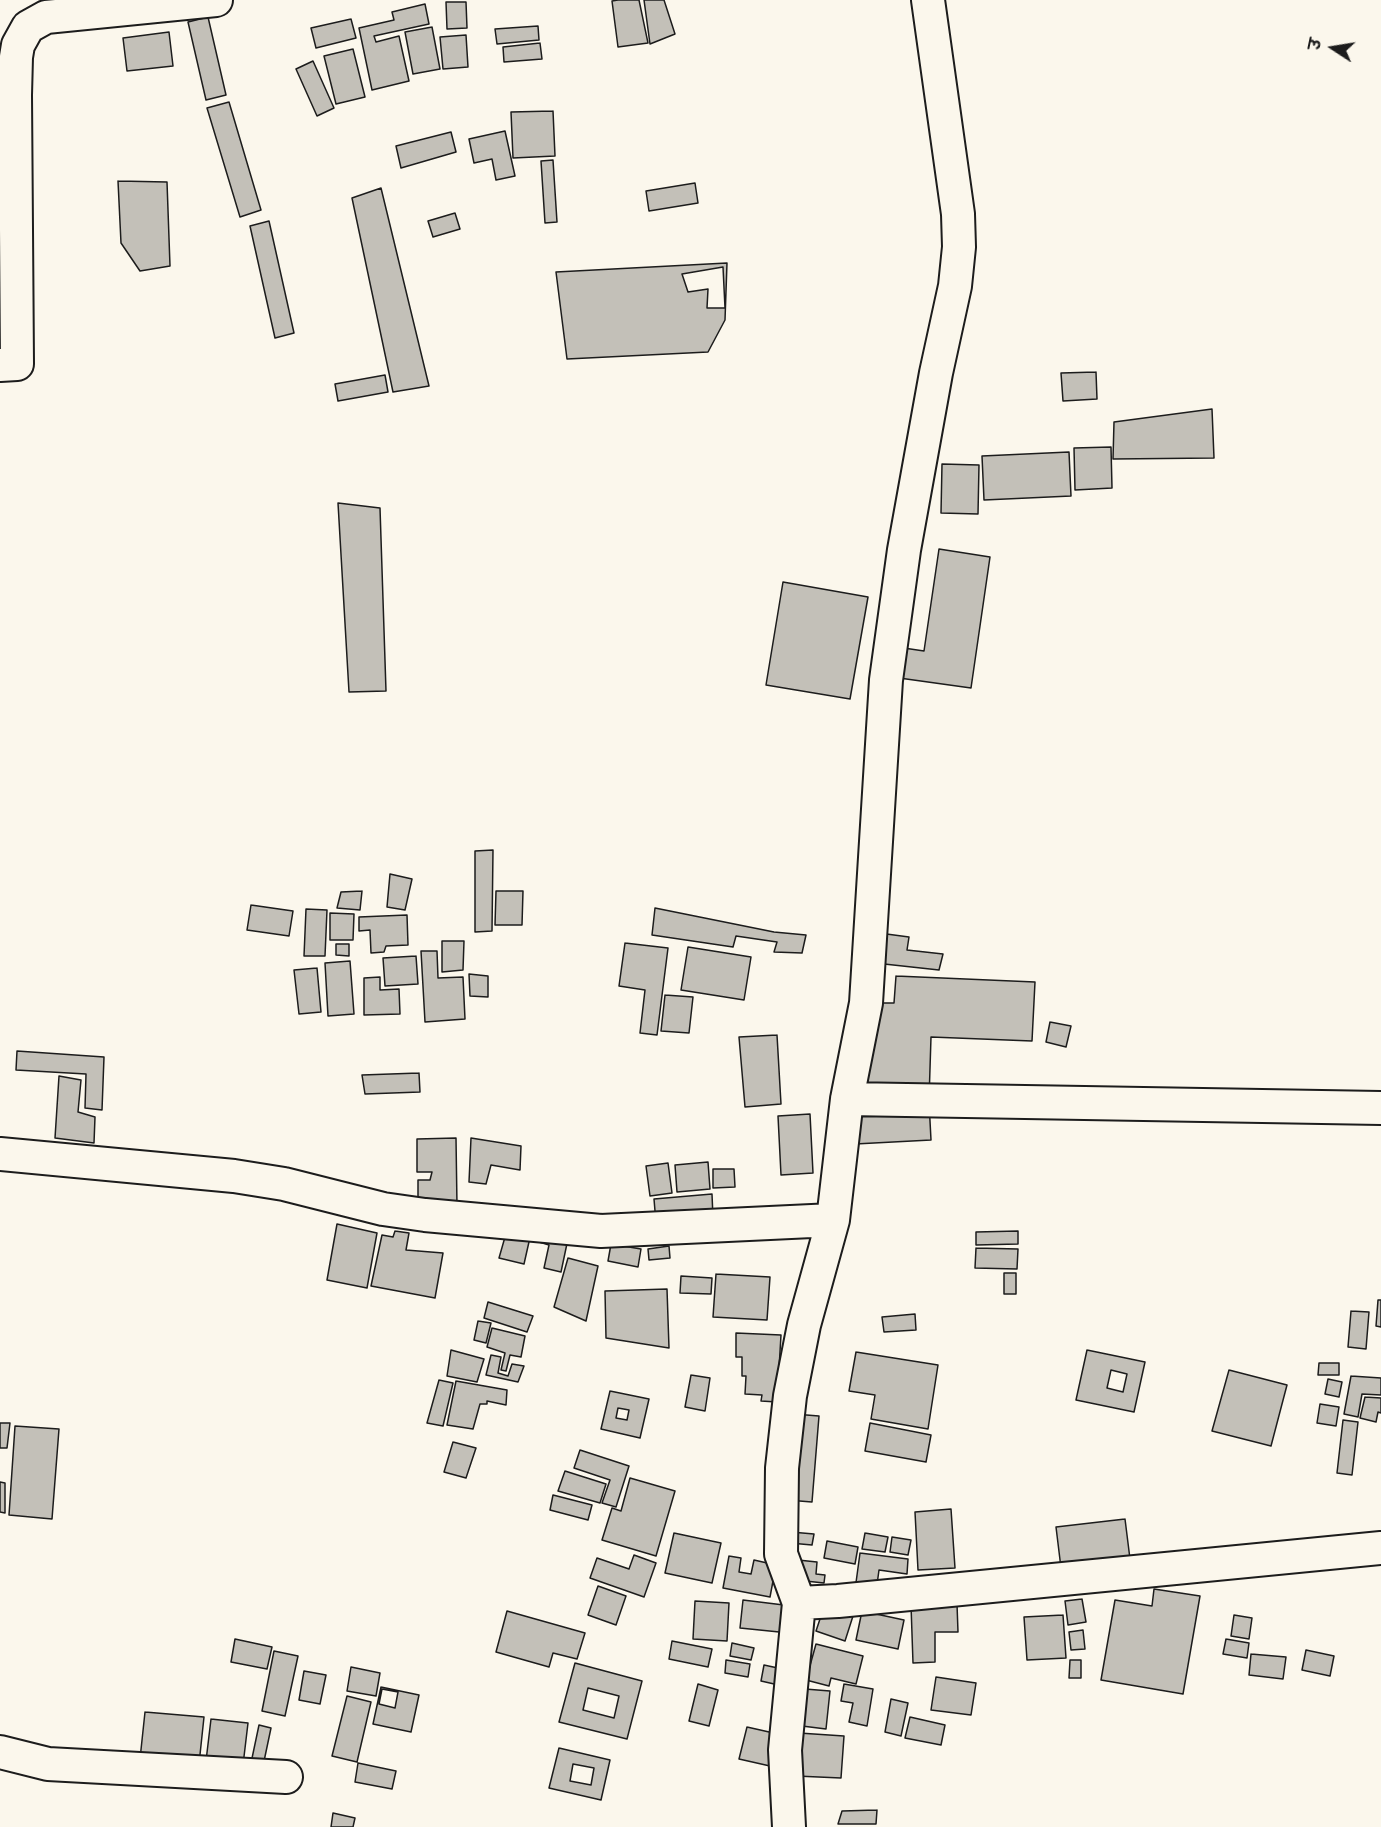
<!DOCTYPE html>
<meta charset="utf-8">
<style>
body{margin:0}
#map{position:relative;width:1381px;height:1827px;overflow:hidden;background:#fbf7ec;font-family:Sriracha,"Playpen Sans Deva",sans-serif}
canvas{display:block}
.north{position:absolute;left:1303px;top:18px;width:60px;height:60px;-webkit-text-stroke:4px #fbf7ec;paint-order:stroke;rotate:282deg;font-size:16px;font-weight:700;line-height:24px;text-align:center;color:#1c1c1c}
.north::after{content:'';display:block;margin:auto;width:21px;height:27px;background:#1c1c1c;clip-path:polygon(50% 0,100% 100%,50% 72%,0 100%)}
</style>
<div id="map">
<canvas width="1381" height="1827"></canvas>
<div class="north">उ</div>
</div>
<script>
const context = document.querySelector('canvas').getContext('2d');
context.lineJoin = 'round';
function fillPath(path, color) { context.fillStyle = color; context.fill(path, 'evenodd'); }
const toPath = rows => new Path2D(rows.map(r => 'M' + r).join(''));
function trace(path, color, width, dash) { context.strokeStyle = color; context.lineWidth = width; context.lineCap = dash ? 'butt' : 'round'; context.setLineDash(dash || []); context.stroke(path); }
const building = toPath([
 [618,0,639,0,648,43,618,47,612,1,618,0],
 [644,0,664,0,675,34,650,44,644,0],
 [446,2,466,2,467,28,447,29,446,2],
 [425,4,429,24,374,36,376,42,399,36,409,81,372,90,359,28,394,20,392,12,425,4],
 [208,17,226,95,206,100,188,22,208,17],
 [351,19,356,38,316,48,311,28,351,19],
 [538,26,539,40,497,44,495,29,538,26],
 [432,27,440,69,413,74,405,32,432,27],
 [169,32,173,66,127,71,123,38,169,32],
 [466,35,468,67,443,69,440,37,466,35],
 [540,43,542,59,504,62,503,47,540,43],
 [353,49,365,97,336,104,324,56,353,49],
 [313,61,334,108,317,116,296,69,313,61],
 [229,102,261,210,240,217,207,108,229,102],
 [553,111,555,156,513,158,511,112,553,111],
 [505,131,515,176,496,180,492,159,474,163,469,139,505,131],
 [451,132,456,152,401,168,396,146,451,132],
 [553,160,557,222,545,223,541,161,553,160],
 [118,181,167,182,170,266,140,271,121,243,118,181],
 [695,183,698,203,649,211,646,191,695,183],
 [381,188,429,386,393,392,352,198,381,188],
 [455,213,460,229,433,237,428,221,455,213],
 [269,221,294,333,275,338,250,226,269,221],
 [727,263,725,320,708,352,567,359,556,272,727,263],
 [723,267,725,308,707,308,708,289,688,292,682,274,723,267],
 [1096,372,1097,399,1063,401,1061,373,1096,372],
 [385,375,388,392,338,401,335,384,385,375],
 [1212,409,1214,458,1113,459,1114,422,1212,409],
 [1111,447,1112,488,1075,490,1074,448,1111,447],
 [1069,452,1071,496,984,500,982,456,1069,452],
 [942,464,979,465,978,514,941,513,942,464],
 [338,503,380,508,386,691,349,692,338,503],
 [939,549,990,557,971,688,892,677,897,647,924,651,939,549],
 [783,582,868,597,850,699,766,685,783,582],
 [493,850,492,931,475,932,475,851,493,850],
 [390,874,412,879,405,910,387,907,390,874],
 [362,891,360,910,337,908,341,892,362,891],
 [496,891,523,891,522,925,495,925,496,891],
 [251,905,293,911,289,936,247,930,251,905],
 [655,908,774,932,806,935,802,953,774,952,777,942,736,936,733,947,652,935,655,908],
 [306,909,327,910,325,956,304,956,306,909],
 [330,913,354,914,353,940,330,940,330,913],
 [407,915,408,945,386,946,384,952,371,953,370,930,359,931,359,917,407,915],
 [879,933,909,937,907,950,943,954,939,970,875,963,879,933],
 [442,941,464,941,463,970,442,972,442,941],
 [625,943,668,948,657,1035,640,1033,645,990,619,986,625,943],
 [336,944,349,944,349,956,336,955,336,944],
 [688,947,751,957,744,1000,681,990,688,947],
 [421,951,437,951,438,978,463,977,465,1019,425,1022,421,951],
 [416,956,418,984,385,986,383,958,416,956],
 [350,961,354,1014,328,1016,325,963,350,961],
 [317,968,321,1012,299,1014,294,970,317,968],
 [469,974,488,976,488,997,470,996,469,974],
 [896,976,1035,982,1032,1041,931,1037,929,1100,867,1097,871,1003,894,1003,896,976],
 [380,977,380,990,399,989,400,1014,364,1015,364,978,380,977],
 [665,995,693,997,689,1033,661,1031,665,995],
 [1050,1022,1071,1026,1066,1047,1046,1042,1050,1022],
 [777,1035,781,1104,745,1107,739,1037,777,1035],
 [17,1051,104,1057,102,1110,85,1108,86,1074,16,1070,17,1051],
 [419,1073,420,1092,365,1094,362,1075,419,1073],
 [59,1076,81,1080,78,1112,95,1117,94,1143,55,1138,59,1076],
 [929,1102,931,1140,855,1144,852,1106,929,1102],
 [810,1114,813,1173,781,1175,778,1116,810,1114],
 [456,1138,457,1206,418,1202,418,1180,430,1180,432,1172,417,1172,417,1139,456,1138],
 [471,1138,521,1146,520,1170,491,1165,486,1184,469,1182,471,1138],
 [708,1162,710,1189,677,1192,675,1165,708,1162],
 [668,1163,672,1193,650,1196,646,1166,668,1163],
 [713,1169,734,1169,735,1187,713,1188,713,1169],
 [712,1194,713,1218,656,1223,654,1199,712,1194],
 [337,1224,377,1233,367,1288,327,1280,337,1224],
 [536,1229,569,1234,561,1272,544,1268,549,1245,536,1241,536,1229],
 [507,1230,531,1233,524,1264,499,1258,507,1230],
 [395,1231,409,1233,406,1250,443,1253,435,1298,371,1286,382,1235,393,1237,395,1231],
 [1018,1231,1018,1244,976,1245,976,1232,1018,1231],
 [611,1244,641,1249,638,1267,608,1261,611,1244],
 [669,1246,670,1258,649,1260,648,1249,669,1246],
 [976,1248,1018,1249,1017,1269,975,1268,976,1248],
 [568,1258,598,1266,586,1321,554,1307,568,1258],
 [1004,1273,1016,1273,1016,1294,1004,1294,1004,1273],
 [716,1274,770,1277,767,1320,713,1317,716,1274],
 [681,1276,712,1278,711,1294,680,1293,681,1276],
 [667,1289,669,1348,606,1338,605,1291,667,1289],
 [1378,1300,1381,1300,1381,1327,1376,1326,1378,1300],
 [488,1302,533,1316,527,1332,484,1318,488,1302],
 [1351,1311,1369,1312,1366,1349,1348,1347,1351,1311],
 [915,1314,916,1330,884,1332,882,1317,915,1314],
 [478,1321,491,1323,486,1343,474,1340,478,1321],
 [492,1328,525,1336,521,1357,510,1355,506,1371,501,1370,505,1353,487,1347,492,1328],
 [736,1333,781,1335,777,1402,761,1401,762,1395,745,1394,746,1376,742,1376,742,1357,736,1357,736,1333],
 [451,1350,484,1359,477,1382,447,1376,451,1350],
 [1087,1350,1145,1362,1134,1412,1076,1400,1087,1350],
 [1111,1370,1127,1374,1123,1392,1107,1388,1111,1370],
 [856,1352,938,1365,928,1429,871,1419,875,1395,849,1391,856,1352],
 [491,1355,501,1357,498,1373,508,1376,512,1364,524,1366,518,1382,486,1375,491,1355],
 [1319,1363,1339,1363,1339,1375,1318,1375,1319,1363],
 [1229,1370,1287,1385,1271,1446,1212,1431,1229,1370],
 [691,1375,710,1378,705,1411,685,1407,691,1375],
 [1351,1376,1381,1378,1381,1395,1362,1394,1358,1417,1344,1414,1351,1376],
 [1328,1379,1342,1382,1339,1397,1325,1394,1328,1379],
 [439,1380,453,1383,443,1426,427,1423,439,1380],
 [456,1381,507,1390,506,1405,487,1401,487,1404,480,1404,473,1429,447,1425,456,1381],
 [610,1391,649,1399,640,1438,601,1429,610,1391],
 [618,1408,629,1410,627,1420,616,1418,618,1408],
 [1365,1397,1381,1398,1381,1413,1378,1412,1376,1422,1360,1418,1365,1397],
 [1320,1404,1339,1407,1336,1426,1317,1423,1320,1404],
 [794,1414,819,1416,812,1502,787,1500,794,1414],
 [1343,1420,1358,1422,1352,1475,1337,1473,1343,1420],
 [0,1423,10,1423,7,1448,0,1448,0,1423],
 [870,1423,931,1435,926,1462,865,1451,870,1423],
 [15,1426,59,1429,52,1519,9,1515,15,1426],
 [453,1442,476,1448,466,1478,444,1472,453,1442],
 [580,1450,629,1466,616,1507,602,1503,610,1480,574,1468,580,1450],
 [565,1471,606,1484,600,1503,558,1491,565,1471],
 [630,1478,675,1491,656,1556,602,1540,612,1508,621,1511,630,1478],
 [0,1482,5,1483,5,1513,0,1512,0,1482],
 [553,1495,592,1505,588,1520,550,1510,553,1495],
 [951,1509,955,1568,918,1570,915,1512,951,1509],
 [1125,1519,1130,1559,1061,1568,1056,1527,1125,1519],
 [791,1532,814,1534,812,1545,790,1543,791,1532],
 [674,1533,721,1543,712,1583,665,1573,674,1533],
 [865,1533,888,1537,885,1552,862,1549,865,1533],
 [892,1537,911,1540,908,1555,890,1552,892,1537],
 [827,1541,858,1547,855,1564,824,1558,827,1541],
 [860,1553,908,1559,907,1574,879,1570,876,1592,855,1590,860,1553],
 [634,1555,656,1563,644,1597,590,1578,597,1558,629,1569,634,1555],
 [729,1556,741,1558,739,1572,751,1574,754,1560,776,1565,770,1597,723,1588,729,1556],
 [798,1560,817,1562,816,1574,825,1575,824,1583,796,1580,798,1560],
 [598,1586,626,1596,616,1625,588,1615,598,1586],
 [1154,1589,1200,1596,1183,1694,1101,1680,1115,1600,1152,1606,1154,1589],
 [1082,1599,1086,1622,1068,1625,1065,1601,1082,1599],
 [743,1600,792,1606,789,1633,740,1628,743,1600],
 [695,1601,729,1603,727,1641,693,1639,695,1601],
 [957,1604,958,1632,935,1632,935,1662,913,1663,911,1605,957,1604],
 [824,1607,853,1616,845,1641,816,1631,824,1607],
 [507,1611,585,1633,577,1659,553,1653,549,1667,496,1652,507,1611],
 [862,1611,904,1620,898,1649,856,1640,862,1611],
 [1063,1615,1066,1658,1027,1660,1024,1617,1063,1615],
 [1234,1615,1252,1618,1249,1639,1231,1636,1234,1615],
 [1083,1630,1085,1649,1071,1650,1069,1632,1083,1630],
 [235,1639,272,1647,267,1669,231,1662,235,1639],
 [1226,1639,1249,1643,1247,1658,1223,1654,1226,1639],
 [672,1641,712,1649,708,1667,669,1659,672,1641],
 [732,1643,754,1648,751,1660,730,1656,732,1643],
 [816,1644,863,1656,856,1684,831,1678,829,1686,806,1680,816,1644],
 [1306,1650,1334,1656,1330,1676,1302,1670,1306,1650],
 [274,1651,298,1656,285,1716,262,1711,274,1651],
 [1251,1654,1286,1657,1283,1679,1249,1675,1251,1654],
 [726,1660,750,1664,748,1677,725,1673,726,1660],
 [1070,1660,1081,1660,1081,1678,1069,1678,1070,1660],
 [575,1663,642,1681,627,1739,559,1722,575,1663],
 [588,1688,619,1696,614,1718,583,1710,588,1688],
 [764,1665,787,1670,783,1686,761,1681,764,1665],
 [351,1667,380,1673,376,1696,347,1691,351,1667],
 [304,1671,326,1675,320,1704,299,1700,304,1671],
 [936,1677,976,1683,971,1715,931,1710,936,1677],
 [698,1684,718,1690,709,1726,689,1721,698,1684],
 [844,1684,873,1689,867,1726,849,1722,853,1703,841,1701,844,1684],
 [381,1687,419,1695,411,1732,373,1724,381,1687],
 [382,1689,398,1692,395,1708,379,1704,382,1689],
 [805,1689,830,1691,826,1729,802,1726,805,1689],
 [347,1696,371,1702,357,1762,332,1756,347,1696],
 [891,1699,908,1703,901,1736,885,1732,891,1699],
 [145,1712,204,1717,199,1764,140,1759,145,1712],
 [910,1717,945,1725,941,1745,905,1738,910,1717],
 [211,1719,248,1723,243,1765,206,1761,211,1719],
 [259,1725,271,1728,263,1766,251,1763,259,1725],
 [747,1727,778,1734,770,1766,739,1759,747,1727],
 [799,1733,844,1736,841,1778,796,1776,799,1733],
 [559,1748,610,1760,601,1800,549,1788,559,1748],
 [573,1764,594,1768,591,1785,570,1781,573,1764],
 [358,1763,396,1771,392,1789,355,1782,358,1763],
 [877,1810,876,1824,838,1824,842,1811,877,1810],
 [333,1813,355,1818,353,1827,331,1827,333,1813]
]);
fillPath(building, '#c3c0b8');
trace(building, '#1c1c1c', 1.5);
const street = toPath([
 [146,7,216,0],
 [0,365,17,364,15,95,16,57,18,45,28,27,46,17,146,7,145,0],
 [847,1099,1381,1108],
 [0,1154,234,1176,284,1184,383,1209,425,1215,601,1231,833,1220],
 [799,1603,838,1601,1381,1548],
 [0,1752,48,1764,286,1777],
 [789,1827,785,1750,799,1603,781,1554,782,1468,790,1396,804,1325,833,1220,847,1099,866,1003,886,680,904,550,936,373,955,286,959,247,958,214,928,0]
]);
trace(street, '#1c1c1c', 36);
trace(street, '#fbf7ec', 32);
</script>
